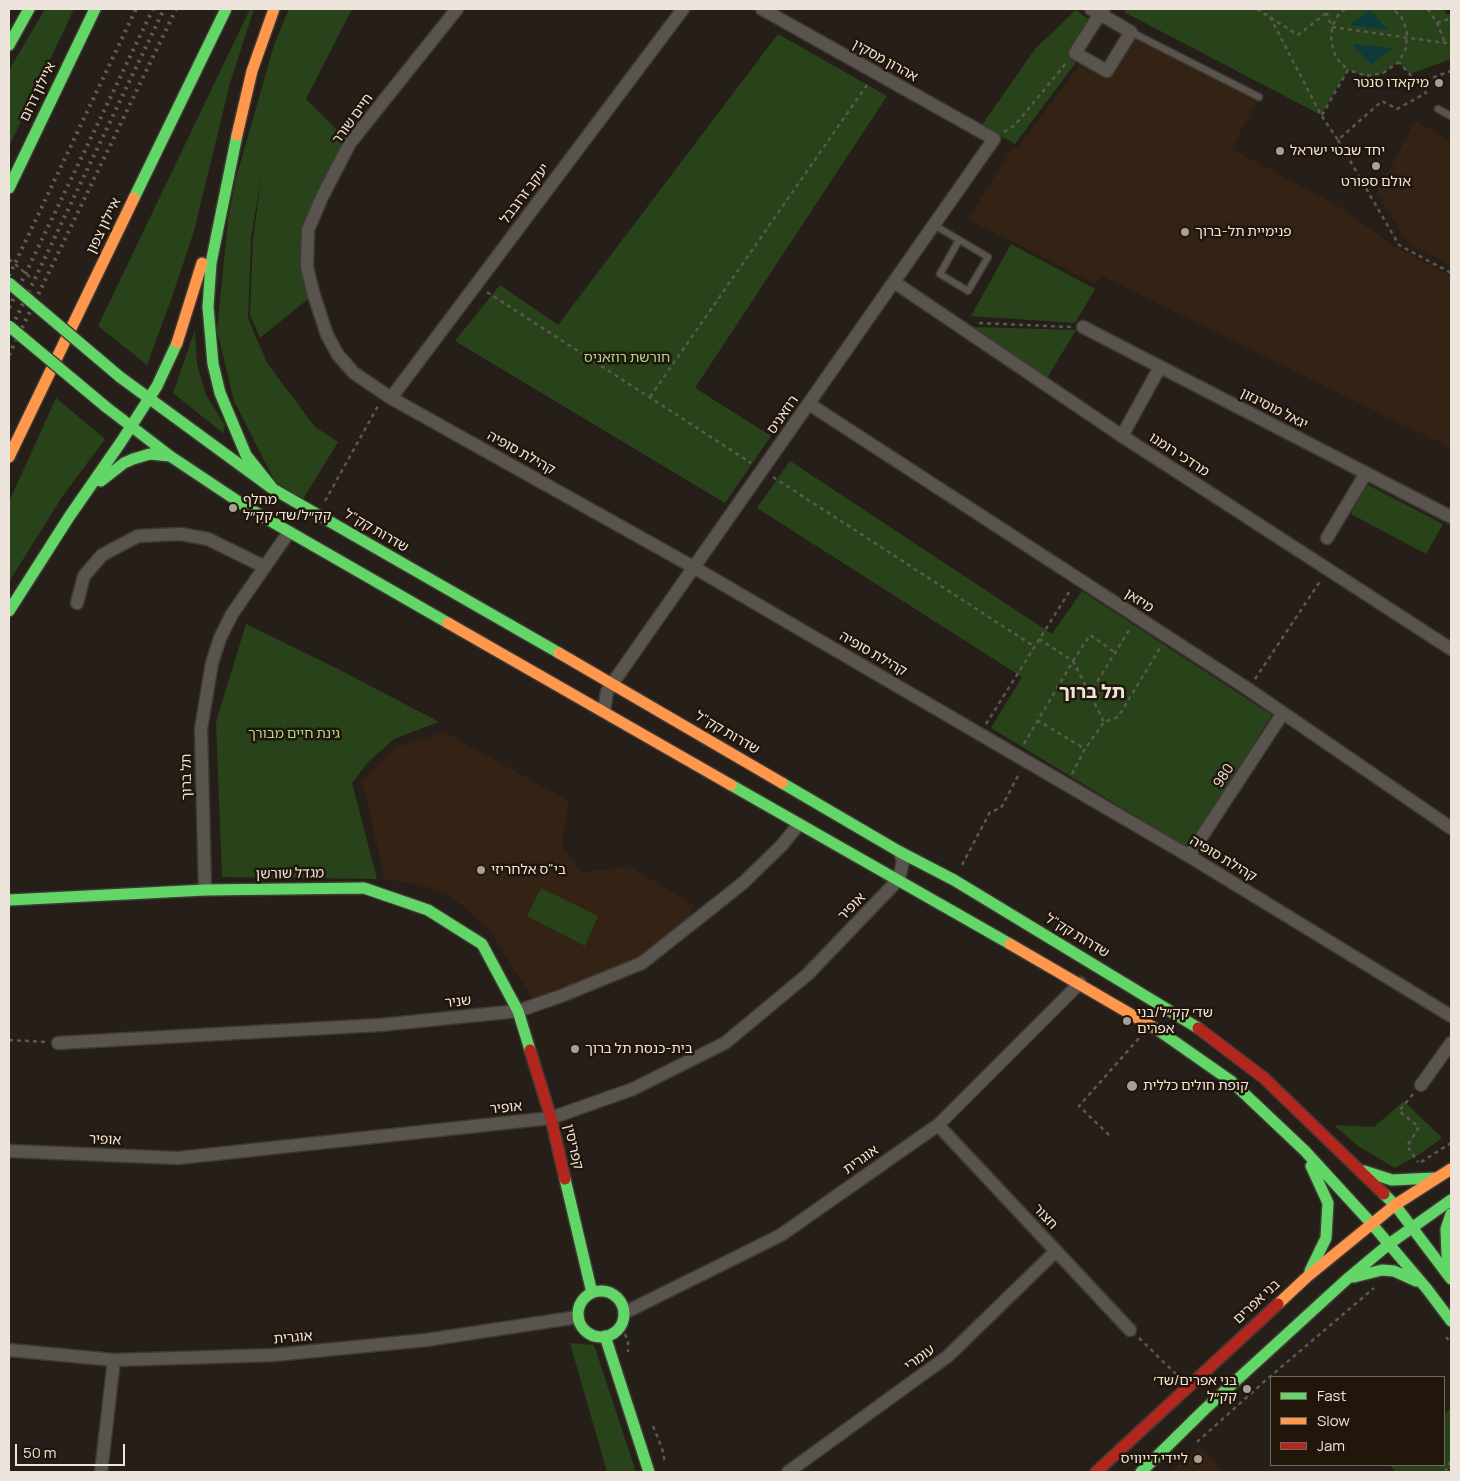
<!DOCTYPE html>
<meta charset="utf-8">
<style>
body{margin:0}
#map{position:relative;width:1460px;height:1481px;overflow:hidden;background:#261f19;font-family:Manrope,sans-serif}
canvas{display:block}
.frame{position:absolute;inset:0;border:10px solid #ede4dc;pointer-events:none}
.legend{position:absolute;left:1270px;top:1376px;width:175px;height:90px;box-sizing:border-box;background:#22160a;border:1px solid #73685e;margin:0;padding:6px 9px;list-style:none;font-size:15px;color:#ede4dc}
.legend li{display:flex;align-items:center;gap:10px;height:25px}
.legend b{width:25px;border:1px solid #73685e}
.scale{position:absolute;left:15px;top:1444px;width:110px;height:22px;box-sizing:border-box;border:2px solid #ede4dc;border-top:0;padding-left:6px;font-size:15px;line-height:18px;white-space:nowrap;color:#ede4dc;-webkit-text-stroke:4px #22160a;paint-order:stroke}
</style>
<div id="map">
<canvas width="1460" height="1481"></canvas>
<div class="frame"></div>
<ul class="legend">
<li><b style="height:6px;background:#63d668"></b>Fast</li>
<li><b style="height:6px;background:#ff974d"></b>Slow</li>
<li><b style="height:6px;background:#b3261e"></b>Jam</li>
</ul>
<div class="scale">50 m</div>
</div>
<script>
const context = document.querySelector('canvas').getContext('2d');
context.lineJoin = 'round';
function fillPath(path, color) { context.fillStyle = color; context.fill(path, 'evenodd'); }
const toPath = rows => new Path2D(rows.map(r => 'M' + r).join(''));
function trace(path, color, width, dash) { context.strokeStyle = color; context.lineWidth = width; context.lineCap = dash ? 'butt' : 'round'; context.setLineDash(dash || []); context.stroke(path); }
function drawText(font, color, halo, rows, align = 'center') {
  context.font = font + ' Manrope,"Noto Sans Hebrew",sans-serif'; context.lineWidth = 5; context.setLineDash([]); context.textBaseline = 'middle'; context.strokeStyle = halo; context.fillStyle = color; for (const [text, x, y, turn = 0] of rows) {
    context.save(); context.translate(x, y); context.rotate((+turn || 0) * Math.PI / 180); context.textAlign = isNaN(turn) ? turn : align; if (halo) context.strokeText(text, 0, 0); context.fillText(text, 0, 0); context.restore();
  }
}
fillPath(toPath([
 [1134,38,1257,101,1231,149,1335,204,1394,246,1451,277,1451,448,1102,276,1095,284,968,219,1010,152,1019,146,1081,64,1108,78],
 [1415,121,1451,141,1451,266,1407,242,1377,193],
 [444,732,569,801,562,844,580,872,631,867,694,905,689,925,643,962,536,1004,489,929,452,897,425,886,385,879,362,781,395,748],
 [1199,1446,1224,1472,1170,1472]
]), '#342314');
fillPath(toPath([
 [45,9,74,9,9,147,9,70],
 [250,9,254,9,230,83,194,231,173,294,147,365,98,326],
 [289,9,352,9,306,99,348,141,302,260,308,299,260,338,250,314,253,239,262,173,251,238,248,318,267,363,315,427,338,442,300,504,277,486,234,401,217,331,228,220,236,178,274,45],
 [1126,9,1443,9,1447,15,1451,13,1451,59,1410,74,1398,62,1383,73,1368,77,1348,70,1321,115,1124,12],
 [1076,10,1092,22,1068,53,1077,61,1015,144,982,125,1035,49],
 [778,34,887,96,695,388,771,436,725,503,455,341,500,285,558,325],
 [1011,244,1095,289,1075,323,971,316],
 [973,327,1076,330,1047,378],
 [195,330,197,364,206,395,225,425,223,433,173,393],
 [56,398,105,439,62,497,9,582,9,502],
 [790,461,1052,634,1082,591,1272,715,1188,848,991,728,1022,677,757,508],
 [1366,484,1443,524,1426,554,1351,514],
 [246,624,338,669,439,722,394,739,368,762,352,783,377,879,222,877,216,722],
 [541,888,598,916,585,946,527,916],
 [1404,1101,1442,1138,1420,1154,1395,1168,1358,1146,1334,1125,1374,1127],
 [570,1343,594,1345,636,1472,607,1472],
 [1451,1408,1451,1472,1395,1472,1390,1465,1444,1465,1444,1414]
]), '#284319');
fillPath(toPath([
 [1370,10,1387,29,1388,30,1350,25],
 [1352,44,1392,48,1371,65]
]), '#0d3a3b');
const lane = toPath([
 [1131,32,1259,97],
 [1438,109,1451,116],
 [934,225,988,257,968,291,940,274,959,240]
]);
const street = toPath([
 [457,9,350,143,322,197,308,230,307,267,313,292,327,335,338,355,354,373,391,398,695,568,1189,856,1451,1016],
 [1091,9,1100,14,1131,32,1107,71,1075,53,1100,14,1104,9],
 [894,282,1122,436,1451,649],
 [1083,327,1451,517],
 [391,398,683,9],
 [809,404,1248,689,1451,828],
 [1122,436,1160,367],
 [1327,538,1366,473],
 [77,603,84,576,102,555,138,536,180,534,208,539,265,567],
 [604,711,607,692,612,684,994,139,762,9],
 [1189,856,1283,713],
 [205,890,201,729,212,663,220,638,232,614,289,532],
 [58,1043,380,1025,518,1011,561,996,642,963,743,883,782,845,799,824],
 [1421,1085,1451,1043],
 [938,1125,1130,1330],
 [9,1151,178,1158,551,1118,633,1089,725,1043,808,974,899,879,903,861,900,852],
 [624,1313,781,1235,938,1125,1080,983],
 [9,1350,114,1360,274,1355,426,1340,578,1317],
 [101,1472,114,1360],
 [788,1472,948,1356,1056,1251]
]);
const fast = toPath([
 [9,45,29,9],
 [237,135,211,263,208,307,213,364,220,393,246,455,273,489],
 [9,188,95,9],
 [134,198,226,9],
 [120,377,273,489,559,653],
 [106,407,170,456,248,508,448,623],
 [101,481,124,463,133,459,150,454,170,456],
 [9,611,69,517,121,442,157,386,177,343],
 [782,783,900,852,954,880,1198,1028],
 [731,785,1010,944],
 [9,900,205,890,364,888,428,910,482,944,518,1011,530,1050],
 [1158,1030,1231,1081,1305,1151,1371,1223,1427,1289,1451,1321],
 [1364,1171,1392,1180,1435,1178],
 [565,1179,592,1293],
 [1384,1194,1395,1205,1451,1279],
 [1451,1214,1446,1229,1447,1255,1451,1272],
 [1310,1271,1326,1238,1328,1203,1311,1166],
 [1354,1277,1382,1270,1394,1271,1416,1281],
 '578 1314a23 23 0 1 1 46 0a23 23 0 1 1-46 0Z',
 [605,1336,649,1472],
 [1141,1472,1204,1410,1346,1280,1389,1244,1451,1200]
]);
const slow = toPath([
 [237,135,252,71,274,9],
 [177,343,202,263],
 [9,457,134,198],
 [448,623,731,785],
 [559,653,782,783],
 [1010,944,1158,1030],
 [1278,1304,1308,1276,1395,1205,1451,1169]
]);
const jam = toPath([
 [1198,1028,1264,1078,1384,1194],
 [530,1050,551,1118,565,1179],
 [1096,1472,1278,1304]
]);
trace(lane, '#3f3934', 9);
trace(street, '#3f3934', 15);
trace(fast, '#3f3934', 14);
trace(slow, '#3f3934', 14);
trace(jam, '#3f3934', 14);
trace(toPath([
 [1257,9,1298,35,1325,14,1323,9],
 [1345,9,1339,14,1332,27,1331,41,1336,58,1348,70],
 [1428,9,1437,23,1445,43],
 [1325,14,1327,14,1332,27,1445,43,1451,41],
 [1270,17,1321,115,1338,140,1382,101,1397,109,1426,93,1399,62],
 [1437,23,1451,18],
 [1418,83,1451,71],
 [1322,115,1348,70,1367,76,1383,73,1399,62,1406,48,1407,31,1402,18,1393,9],
 [1004,132,1015,125,1067,62],
 [1338,140,1399,245,1451,273],
 [487,292,751,463],
 [979,323,1071,327],
 [650,397,869,82],
 [773,477,1035,647],
 [325,501,378,406],
 [1039,639,1073,661,1104,722],
 [1255,679,1321,580],
 [1089,695,1131,627],
 [1037,720,1085,749],
 [986,724,1071,589],
 [1024,744,1073,661,1090,635,1116,653],
 [1072,774,1085,749,1104,722,1118,717,1160,648],
 [962,865,990,812,1001,808,1020,772],
 [9,1040,46,1042],
 [1413,1094,1399,1111,1419,1127,1407,1146,1418,1162],
 [1109,1135,1079,1106,1140,1037],
 [1421,1162,1451,1143],
 [621,1327,628,1340,628,1352],
 [1446,1337,1451,1343],
 [1139,1338,1178,1376],
 [653,1426,662,1448,665,1463],
 [1197,1442,1266,1380,1374,1288],
 [1445,1472,1451,1461]
]), '#5c5752', 2.5, [4, 4]);
trace(lane, '#5a544e', 6);
trace(street, '#5a544e', 12);
trace(fast, '#63d668', 11);
trace(slow, '#ff974d', 11);
trace(jam, '#b3261e', 11);
trace(toPath([
 [9,276,136,9],
 [9,308,153,9],
 [9,333,164,9],
 [9,355,176,9]
]), '#615b56', 4, [2.5, 5]);
const fastBridge = toPath([
 [9,283,120,377],
 [9,326,106,407]
]);
trace(fastBridge, '#3f3934', 14, []);
trace(toPath([
 [9,259,30,277]
]), '#5c5752', 2.5, [4, 4]);
trace(fastBridge, '#63d668', 11);
for (const [x, y, r, color] of [
 [1439,83,5,"#a79f98"],
 [1280,151,5,"#a79f98"],
 [1376,166,5,"#a79f98"],
 [1185,232,5,"#a79f98"],
 [233,508,5,"#a79f98"],
 [481,870,5,"#a79f98"],
 [1127,1021,5,"#a79f98"],
 [575,1049,5,"#a79f98"],
 [1132,1086,6,"#a79f98"],
 [1247,1389,5,"#a79f98"],
 [1198,1459,5,"#a79f98"]
]) { const dot = new Path2D(); dot.arc(x, y, r, 0, 2 * Math.PI); context.fillStyle = color; context.fill(dot); trace(dot, '#22160a', 2); }
drawText('14px', '#ede4dc', '#22160a', [
 ["אהרון מסקין",885,61,29],
 ["איילון דרום",38,92,-64],
 ["חיים שורר",353,119,-54],
 ["יעקב זרובבל",525,194,-53],
 ["איילון צפון",104,226,-64],
 ["יגאל מוסינזון",1274,409,27],
 ["רוזאניס",783,415,-55],
 ["קהילת סופיה",521,453,29],
 ["מרדכי רומנו",1179,455,33],
 ["שדרות קק\"ל",376,531,30],
 ["מיזאן",1139,601,33],
 ["קהילת סופיה",873,654,30],
 ["שדרות קק\"ל",727,733,30],
 ["980",1224,776,-57],
 ["תל ברוך",187,777,-91],
 ["קהילת סופיה",1223,859,31],
 ["מגדל שורשן",290,874,-1],
 ["אופיר",852,907,-46],
 ["שדרות קק\"ל",1077,936,31],
 ["שניר",458,1002,-6],
 ["אופיר",506,1108,-6],
 ["אופיר",105,1140,2],
 ["קפריסין",573,1147,77],
 ["אוגרית",861,1160,-35],
 ["חצור",1045,1217,47],
 ["בני אפרים",1257,1302,-43],
 ["אוגרית",293,1338,-5],
 ["עומרי",920,1358,-36]
]);
drawText('14px', '#ede4dc', '#22160a', [
 ["מיקאדו סנטר",1429,83,"right"],
 ["יחד שבטי ישראל",1290,151],
 ["אולם ספורט",1376,182,"center"],
 ["פנימיית תל-ברוך",1195,232],
 ["מחלף",243,500],
 ["קק״ל/שד׳ קק״ל",243,516],
 ["בי\"ס אלחריזי",491,870],
 ["שד׳ קק״ל/בני",1137,1013],
 ["אפרים",1137,1029],
 ["בית-כנסת תל ברוך",585,1049],
 ["קופת חולים כללית",1143,1086],
 ["בני אפרים/שד׳",1237,1381,"right"],
 ["קק״ל",1237,1397,"right"],
 ["ליידי דייוויס",1188,1459,"right"]
], 'left');
drawText('14px', '#a4da8f', '#22160a', [
 ["חורשת רוזאניס",627,358],
 ["גינת חיים מבורך",294,734]
]);
drawText('bold 19px', '#ede4dc', '#22160a', [
 ["תל ברוך",1092,693]
]);
</script>
